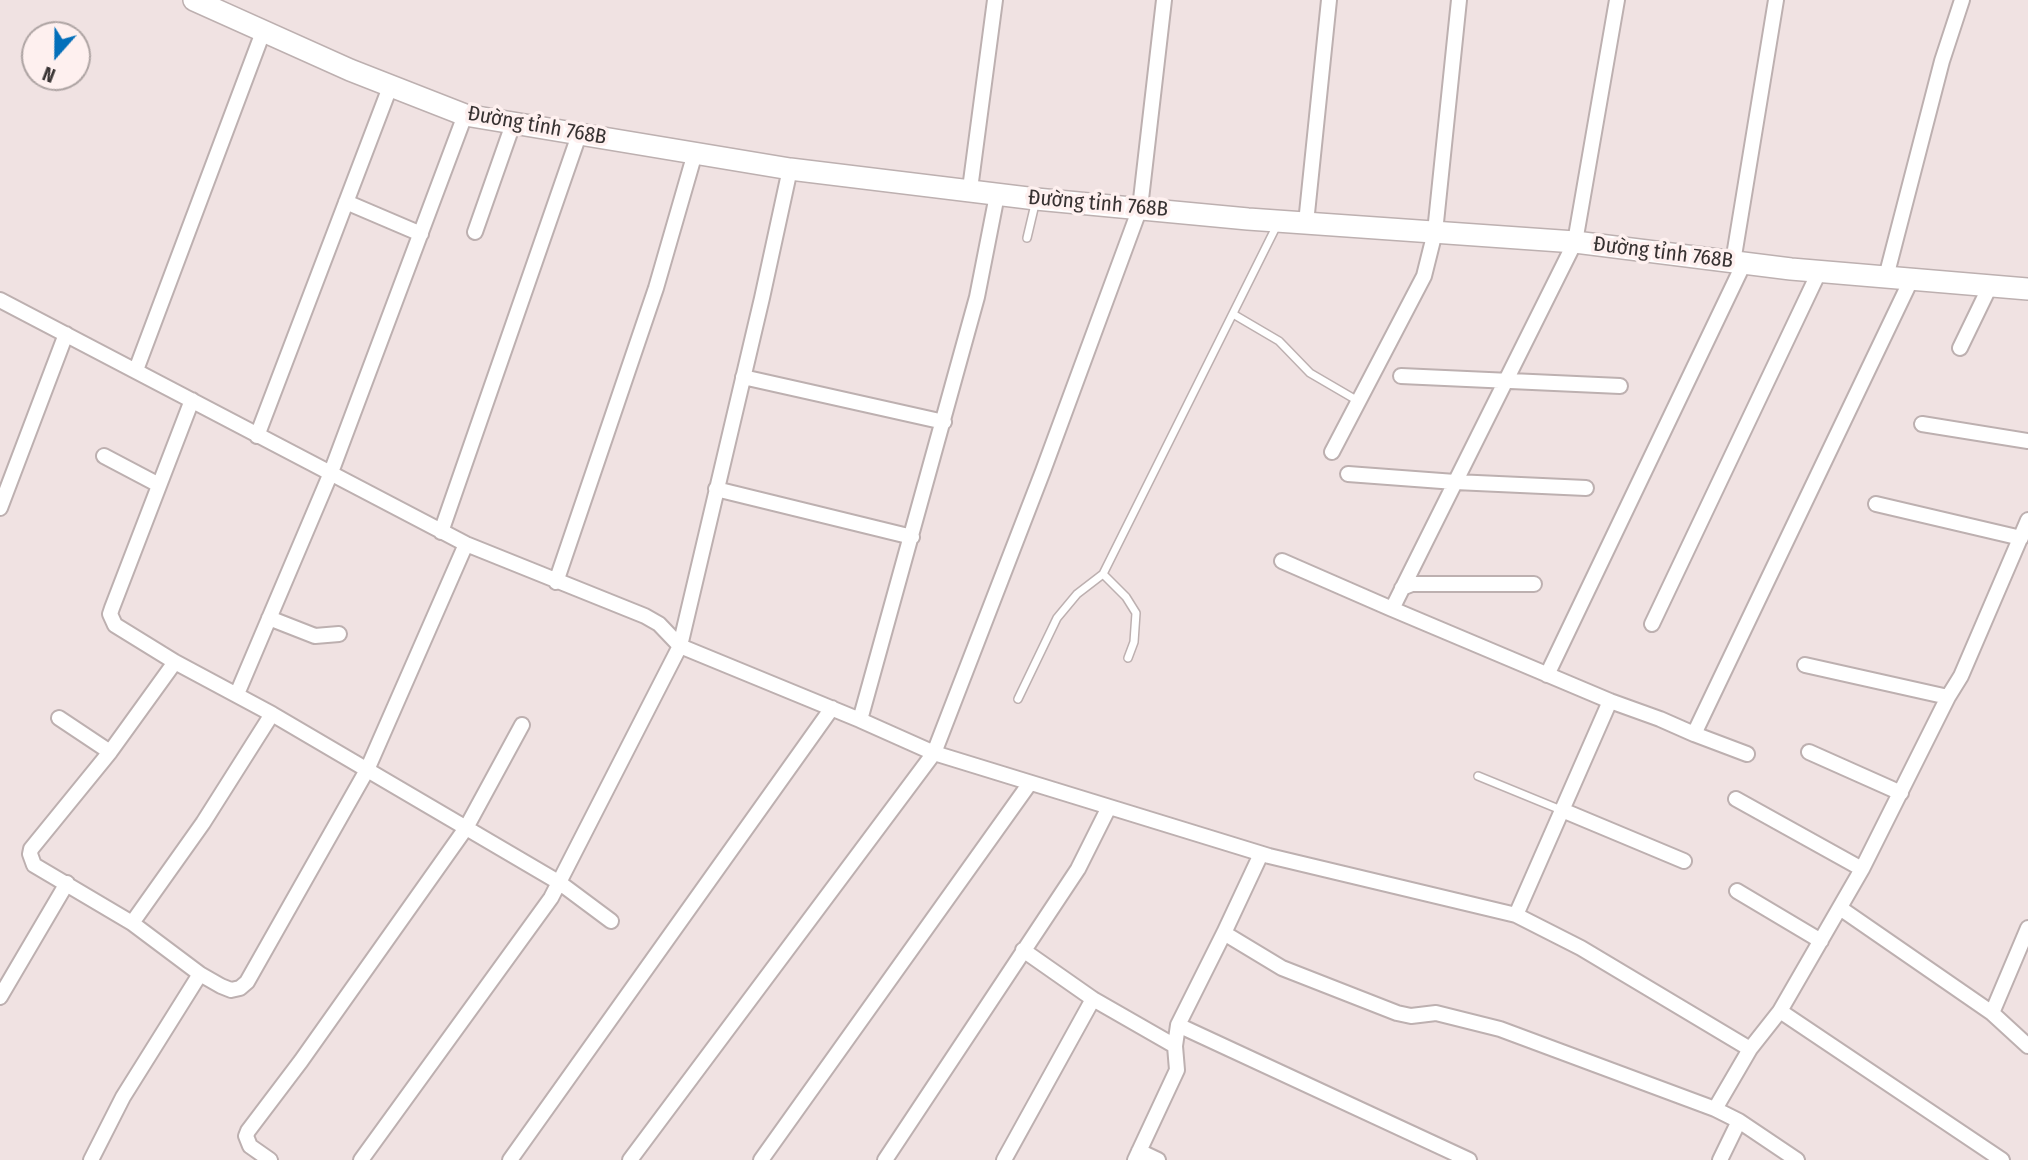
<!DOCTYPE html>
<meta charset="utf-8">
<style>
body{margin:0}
#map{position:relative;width:2028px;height:1160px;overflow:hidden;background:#f0e2e2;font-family:"Fira Sans Condensed",sans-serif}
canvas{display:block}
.north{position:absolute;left:21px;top:21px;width:70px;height:70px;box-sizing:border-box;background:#fef0ef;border:2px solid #aea4a3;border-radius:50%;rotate:201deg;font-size:19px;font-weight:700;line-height:28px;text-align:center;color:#373232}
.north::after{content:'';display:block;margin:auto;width:24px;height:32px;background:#036fba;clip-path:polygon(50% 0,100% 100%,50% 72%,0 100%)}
</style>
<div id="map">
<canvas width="2028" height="1160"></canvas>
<div class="north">N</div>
</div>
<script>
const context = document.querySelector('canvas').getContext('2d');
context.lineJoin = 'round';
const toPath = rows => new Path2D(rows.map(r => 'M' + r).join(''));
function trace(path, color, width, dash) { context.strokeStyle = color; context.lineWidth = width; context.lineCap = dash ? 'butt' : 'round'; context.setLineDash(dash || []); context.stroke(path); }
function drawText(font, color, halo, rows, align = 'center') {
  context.font = font + ' "Fira Sans Condensed",sans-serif'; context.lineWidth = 7; context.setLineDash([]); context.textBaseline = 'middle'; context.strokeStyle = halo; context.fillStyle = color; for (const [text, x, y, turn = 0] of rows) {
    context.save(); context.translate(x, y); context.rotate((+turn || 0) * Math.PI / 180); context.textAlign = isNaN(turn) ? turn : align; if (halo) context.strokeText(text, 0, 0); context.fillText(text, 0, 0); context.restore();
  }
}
const lane = toPath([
 [1027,238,1036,200],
 [1233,314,1279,341,1310,373,1358,401],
 [1103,574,1126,597,1136,613,1134,642,1128,658],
 [1018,699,1057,618,1077,594,1103,574,1277,225],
 [1478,776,1561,810]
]);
const street = toPath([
 [1617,0,1575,242,1392,609,1610,701,1660,719,1694,734,1911,280],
 [970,189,995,0],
 [346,202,421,234],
 [1306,223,1329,0],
 [475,232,513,124],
 [1733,262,1776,0],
 [1886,277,1942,61,1962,0],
 [0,300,466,544,645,616,659,624,680,646,860,720,934,753,1269,856,1516,915,1581,948,1750,1049],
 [1960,348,1990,286],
 [136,370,263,32],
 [1401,376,1620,386],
 [743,377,944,422],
 [192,400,112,608,110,614,115,625,175,662,272,714,560,883,611,921],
 [1922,424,2028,441],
 [257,436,390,87],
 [1332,452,1424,276,1435,232,1459,0],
 [104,456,159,485],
 [1348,474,1455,482,1586,488],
 [716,489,912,537],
 [1876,504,2021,538],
 [0,508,66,334],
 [441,532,579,135],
 [1282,561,1392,609],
 [556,582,656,288,695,153],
 [1402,588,1412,584,1534,584],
 [269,618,315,636,339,634],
 [1652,624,1819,272],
 [175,662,110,752,31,849,30,854,34,865,132,923,200,974,221,986,231,990,240,988,247,982,367,770,466,544],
 [1805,665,1948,697],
 [1547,675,1744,263],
 [237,694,330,475,465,115],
 [59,718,110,752],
 [860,720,977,297,997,195],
 [1694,734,1747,754],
 [1809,752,1901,793],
 [1736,799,1862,869],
 [1562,810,1684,861],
 [1737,891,1821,941],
 [1840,908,1992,1013,2028,1046],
 [1516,915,1610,701],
 [132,923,203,823,272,714],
 [1224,933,1282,968,1397,1013,1411,1016,1436,1013,1500,1029,1715,1109,1739,1121,1797,1160],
 [1023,950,1093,999,1175,1046],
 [0,997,67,883],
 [1780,1011,2002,1160],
 [1992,1013,2028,928],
 [1178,1025,1469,1160],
 [1715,1109,1750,1049,1780,1011,1862,869,1948,697,1961,676,2028,520],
 [1139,1151,1158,1160],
 [91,1160,123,1097,200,974],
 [270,1160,250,1146,246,1136,248,1131,301,1061,466,828,522,725],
 [361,1160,551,898,680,646,762,298,790,169],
 [510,1160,832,708],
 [630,1160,934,753,1043,471,1140,208,1164,0],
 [761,1160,1030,783],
 [885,1160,1078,869,1109,807],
 [1004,1160,1093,999],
 [1135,1160,1177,1070,1175,1046,1178,1025,1224,933,1261,854],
 [1720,1160,1739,1121]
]);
const secondary = toPath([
 [194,0,350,70,465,115,790,169,1036,199,1248,219,1575,242,1791,269,2028,289]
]);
trace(lane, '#bdb0b0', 10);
trace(street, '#bdb0b0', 18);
trace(secondary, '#bdb0b0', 24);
trace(lane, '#fff', 7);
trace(street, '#fff', 14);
trace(secondary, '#fff', 21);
drawText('21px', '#373232', '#fef0ef', [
 ["Đường tỉnh 768B",537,126,10],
 ["Đường tỉnh 768B",1098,204,5],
 ["Đường tỉnh 768B",1663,253,7]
]);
</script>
